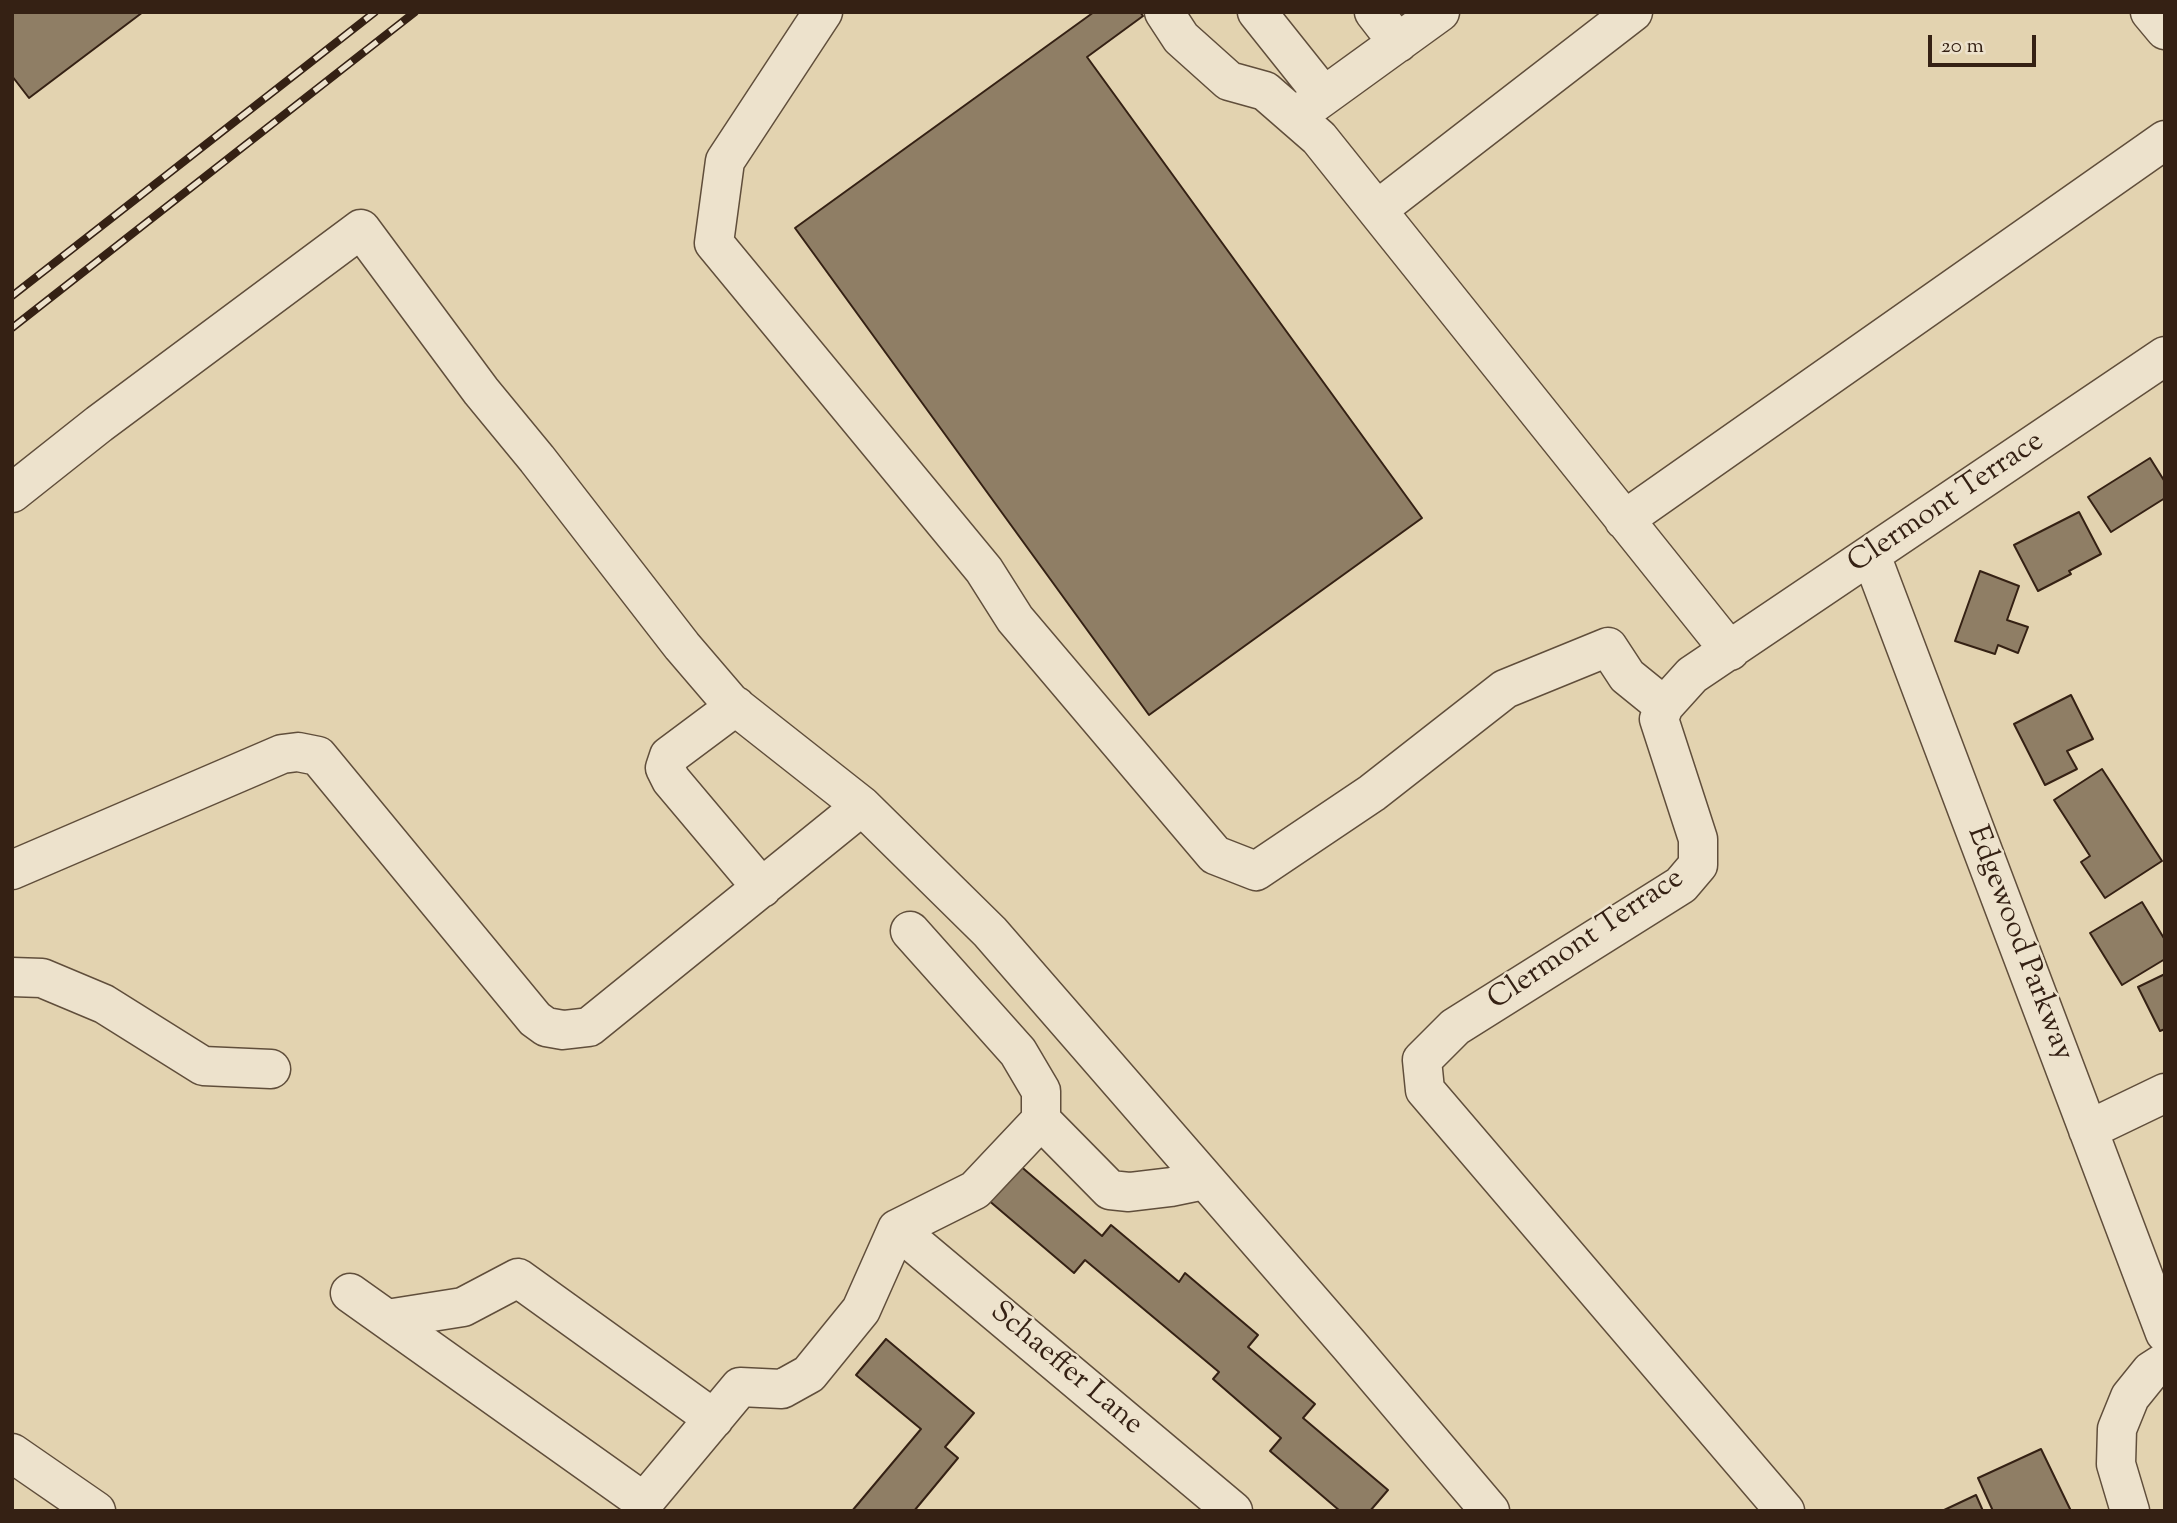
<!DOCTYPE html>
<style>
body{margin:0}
#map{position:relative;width:2177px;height:1523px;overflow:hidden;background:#e3d3b0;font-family:"Sorts Mill Goudy",serif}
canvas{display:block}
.frame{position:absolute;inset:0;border:14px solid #352114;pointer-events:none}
.scale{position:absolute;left:1928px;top:35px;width:108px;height:32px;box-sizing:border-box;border:4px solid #352114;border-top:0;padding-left:9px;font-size:21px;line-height:24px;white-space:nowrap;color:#352114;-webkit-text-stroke:5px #ede2cc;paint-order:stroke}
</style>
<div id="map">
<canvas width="2177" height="1523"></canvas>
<div class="frame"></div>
<div class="scale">20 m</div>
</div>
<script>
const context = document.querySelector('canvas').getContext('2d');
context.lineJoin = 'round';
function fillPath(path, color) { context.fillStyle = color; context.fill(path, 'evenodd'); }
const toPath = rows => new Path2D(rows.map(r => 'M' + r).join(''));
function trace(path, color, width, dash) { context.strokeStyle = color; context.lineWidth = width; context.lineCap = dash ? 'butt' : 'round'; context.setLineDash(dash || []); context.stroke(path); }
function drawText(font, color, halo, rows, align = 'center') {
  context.font = font + ' "Sorts Mill Goudy",serif'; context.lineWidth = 5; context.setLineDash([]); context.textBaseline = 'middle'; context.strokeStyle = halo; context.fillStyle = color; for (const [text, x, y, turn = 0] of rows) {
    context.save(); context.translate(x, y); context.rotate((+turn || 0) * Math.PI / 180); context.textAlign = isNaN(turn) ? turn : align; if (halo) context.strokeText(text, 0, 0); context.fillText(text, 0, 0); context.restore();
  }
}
const building = toPath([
 [12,12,143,12,29,98,12,76,12,12],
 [1094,12,1140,12,1143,16,1087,57,1422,518,1149,715,795,228,1094,12],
 [2150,458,2165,482,2165,498,2111,532,2088,497,2150,458],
 [2079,512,2101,554,2069,571,2071,574,2038,591,2014,545,2079,512],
 [1980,571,2019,586,2007,620,2028,627,2018,653,1998,645,1995,654,1955,641,1980,571],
 [2071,695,2093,739,2067,751,2077,769,2045,785,2014,724,2071,695],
 [2102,769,2162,861,2105,898,2081,862,2090,856,2054,800,2102,769],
 [2142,902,2165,940,2165,959,2122,985,2090,933,2142,902],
 [2165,974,2165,1029,2160,1031,2138,987,2165,974],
 [1018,1164,1102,1236,1111,1225,1179,1282,1185,1273,1258,1335,1248,1347,1315,1404,1303,1418,1388,1490,1370,1511,1340,1511,1270,1451,1281,1438,1213,1379,1219,1372,1085,1260,1074,1273,987,1199,1018,1164],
 [886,1339,974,1413,945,1447,958,1458,914,1511,852,1511,921,1429,856,1375,886,1339],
 [2041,1449,2071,1511,1993,1511,1978,1478,2041,1449],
 [1976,1495,1983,1511,1942,1511,1976,1495]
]);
fillPath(building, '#8f7e65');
trace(building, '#352114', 2);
const minor = toPath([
 [823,12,725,161,714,243,984,570,1015,619,1215,855,1256,871,1372,793,1505,689,1608,647,1627,676,1664,706],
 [1164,12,1181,38,1229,81,1265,91,1319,138,1730,651],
 [1257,12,1324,96],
 [1374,12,1398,43],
 [2150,12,2165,30],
 [1295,117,1440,12],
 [1377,210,1633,12],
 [12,493,99,424,361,229,481,391,537,459,682,646,730,702,862,806,589,1027,563,1030,546,1027,535,1019,318,756,298,752,282,754,12,870],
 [1624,520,2165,140],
 [1871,555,2165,1333],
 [736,706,669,756,665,768,671,780,762,888],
 [862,806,990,932,1350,1346,1490,1511],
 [12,977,42,978,104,1004,203,1066,271,1069],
 [1041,1120,1110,1190,1129,1192,1171,1187,1205,1180],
 [2088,1130,2165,1093],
 [897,1229,1233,1511],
 [350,1293,644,1502,740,1387,782,1389,809,1374,861,1310,897,1229,975,1190,1041,1120,1041,1091,1018,1052,910,931],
 [387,1319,463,1307,518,1278,714,1419],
 [12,1453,96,1511],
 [1785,1511,1425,1090,1422,1060,1455,1027,1681,885,1698,865,1698,839,1659,719,1664,706,1692,675,2165,356],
 [2130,1511,2116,1464,2117,1429,2130,1397,2151,1371,2165,1362]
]);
trace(minor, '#604e3b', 41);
trace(minor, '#ede2cc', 38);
const rail = toPath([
 [12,296,375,12],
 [12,328,415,12]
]);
trace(rail, '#352114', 8);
trace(rail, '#ede2cc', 5, [16]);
drawText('30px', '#352114', '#ede2cc', [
 ["Clermont Terrace",1947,504,-34],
 ["Clermont Terrace",1587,941,-34],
 ["Edgewood Parkway",2018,944,69],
 ["Schaeffer Lane",1065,1370,40]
]);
</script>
